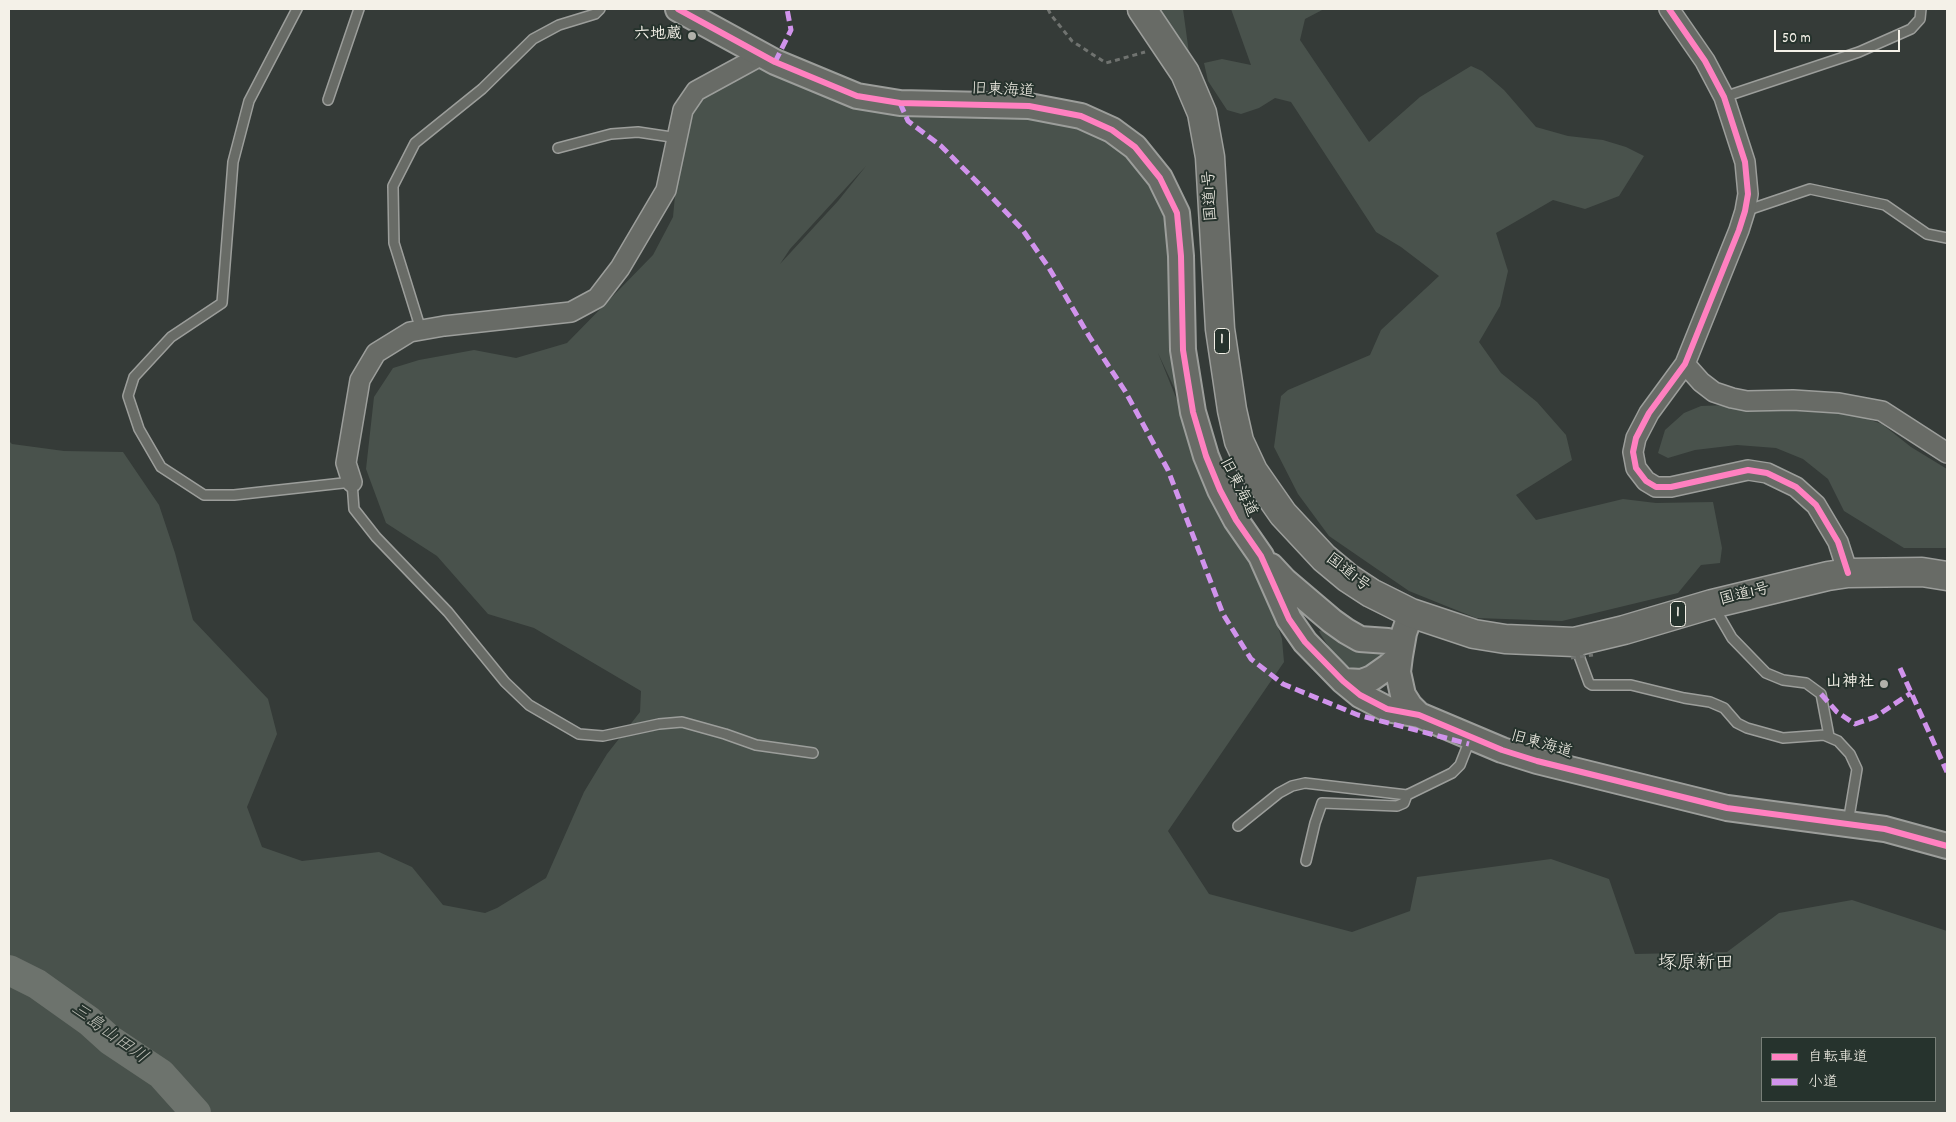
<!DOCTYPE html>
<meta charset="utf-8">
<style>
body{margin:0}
#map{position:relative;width:1956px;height:1122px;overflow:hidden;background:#353b38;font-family:Dekko,"Klee One",sans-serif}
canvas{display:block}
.frame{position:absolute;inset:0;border:10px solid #f4f1e8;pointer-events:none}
.legend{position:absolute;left:1761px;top:1037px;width:175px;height:65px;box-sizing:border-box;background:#26332d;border:1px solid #787f78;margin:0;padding:6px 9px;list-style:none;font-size:15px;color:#f4f1e8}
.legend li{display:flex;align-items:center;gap:10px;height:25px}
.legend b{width:25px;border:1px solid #787f78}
.scale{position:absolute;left:1774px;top:30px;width:126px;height:22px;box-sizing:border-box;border:2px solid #f4f1e8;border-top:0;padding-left:6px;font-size:15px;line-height:18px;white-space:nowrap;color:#f4f1e8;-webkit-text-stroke:4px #26332d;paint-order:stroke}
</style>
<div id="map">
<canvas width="1956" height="1122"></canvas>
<div class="frame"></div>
<ul class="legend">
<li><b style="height:6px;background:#ff80c0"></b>自転車道</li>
<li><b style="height:6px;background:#d193ec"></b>小道</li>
</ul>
<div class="scale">50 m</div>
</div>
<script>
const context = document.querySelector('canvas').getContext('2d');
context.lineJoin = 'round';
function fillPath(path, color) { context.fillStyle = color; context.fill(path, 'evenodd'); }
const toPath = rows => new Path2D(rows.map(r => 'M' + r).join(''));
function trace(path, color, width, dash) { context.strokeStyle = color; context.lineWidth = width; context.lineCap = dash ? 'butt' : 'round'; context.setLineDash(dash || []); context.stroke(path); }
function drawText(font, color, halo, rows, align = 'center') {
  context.font = font + ' Dekko,"Klee One",sans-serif'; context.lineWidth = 4; context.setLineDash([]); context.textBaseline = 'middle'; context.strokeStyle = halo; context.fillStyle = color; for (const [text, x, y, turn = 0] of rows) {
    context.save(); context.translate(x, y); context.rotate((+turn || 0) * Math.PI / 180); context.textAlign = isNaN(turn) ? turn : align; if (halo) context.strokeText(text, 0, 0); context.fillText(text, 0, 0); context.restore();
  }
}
fillPath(toPath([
 [1145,9,1183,9,1189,53],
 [1231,9,1324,9,1305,19,1300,40,1369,142,1420,97,1471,66,1482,71,1504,90,1536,127,1568,136,1603,140,1626,147,1644,156,1619,196,1585,209,1553,200,1496,233,1508,271,1500,306,1479,342,1501,373,1537,402,1566,435,1572,460,1516,495,1536,520,1623,499,1656,503,1713,502,1722,548,1720,563,1701,565,1678,593,1562,621,1476,618,1409,591,1329,536,1298,494,1274,447,1281,396,1288,390,1370,355,1381,330,1439,276,1401,247,1376,232,1291,102,1275,98,1259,108,1241,114,1227,110,1208,81,1204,63,1222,59,1251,65],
 [775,62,881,100,972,104,1094,129,1142,166,1176,244,1192,426,1158,353,1208,477,1265,588,1282,639,1284,662,1168,831,1209,894,1352,932,1410,911,1417,877,1551,859,1609,879,1635,954,1727,952,1779,913,1852,900,1947,931,1947,1113,9,1113,9,441,12,444,64,451,123,452,159,505,175,553,193,620,268,699,277,734,247,807,262,847,302,861,379,852,412,867,443,905,485,913,497,908,546,878,584,792,607,754,640,712,641,691,534,628,488,614,437,556,386,523,366,469,374,397,393,368,419,360,474,350,516,358,567,343,653,255,673,217,683,110,729,82],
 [866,166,838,201,780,264,790,249],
 [1762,1038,1935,1038,1935,1101,1762,1101],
 [1727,405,1826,405,1882,424,1911,447,1947,469,1947,548,1904,548,1844,511,1828,479,1803,459,1776,448,1737,445,1695,450,1668,458,1658,453,1665,430,1684,413,1701,406],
 [1322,630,1335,640,1355,649,1378,649,1382,656,1379,663,1364,672,1353,670,1335,656,1321,635,1319,631]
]), '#49524c');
trace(toPath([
 [9,970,37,984,89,1021,110,1040,161,1074,196,1113]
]), '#6d736d', 30);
const service = toPath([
 [297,9,249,101,233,162,222,303,171,337,134,377,128,396,139,429,161,467,204,495,234,495,352,482,354,509,376,537,448,612,505,682,529,705,579,734,603,736,659,724,682,722,725,734,756,745,813,753],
 [1724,97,1859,52,1911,29,1920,19,1921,9],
 [328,100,359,9],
 [558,148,611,134,638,132,678,138],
 [1745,211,1810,189,1885,205,1927,234,1947,238],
 [421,330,394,243,393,186,415,143,482,89,533,39,559,25,595,14,600,9],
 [1714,607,1732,638,1766,673,1783,680,1806,683,1821,694,1829,736],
 [1575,645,1589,683,1592,685,1631,685,1684,698,1710,702,1724,708,1737,723,1747,728,1783,738,1824,735,1838,741,1850,754,1857,769,1848,823],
 [1238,826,1279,793,1292,786,1305,783,1407,795,1452,773,1460,765,1471,737],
 [1306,861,1315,823,1322,803,1397,806,1404,803,1407,795]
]);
const minor = toPath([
 [1669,9,1705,61,1724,97,1745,162,1748,194,1745,211,1739,230,1685,364,1649,413,1636,438,1633,452,1636,468,1646,481,1656,487,1671,487,1748,470,1767,473,1796,487,1816,505,1838,542,1848,573],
 [1685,364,1701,382,1714,392,1732,398,1747,401,1793,400,1839,403,1882,411,1947,453],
 [352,482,346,463,360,380,376,353,410,332,444,326,571,312,597,298,620,268,666,190,683,110,696,91,762,55]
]);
const tertiary = toPath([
 [678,9,775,62,857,96,900,103,1029,106,1081,116,1112,130,1135,147,1160,178,1177,213,1181,256,1183,350,1193,412,1206,456,1220,490,1236,520,1261,556,1289,619,1305,642,1343,681,1360,695,1387,709,1419,715,1502,750,1537,761,1727,808,1885,829,1947,846],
 [1271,566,1285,581,1332,621,1346,631,1360,639,1388,641,1394,644,1400,656,1398,672,1403,695,1410,706,1419,715],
 [1343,681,1362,682,1372,678,1389,666,1400,656,1404,633,1411,613]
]);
const trunk = toPath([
 [1142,9,1185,73,1202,113,1210,157,1220,329,1232,410,1239,441,1253,471,1283,514,1324,558,1348,578,1371,593,1411,613,1474,634,1505,639,1574,642,1624,630,1712,604,1828,576,1848,573,1922,572,1947,576]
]);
trace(service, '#9c9e9b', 12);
trace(minor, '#9c9e9b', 22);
trace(tertiary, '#9c9e9b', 28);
trace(trunk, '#9c9e9b', 31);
trace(toPath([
 [1048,9,1051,15,1072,41,1106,63,1145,52]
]), '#707370', 3, [5, 4]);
trace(service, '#686b66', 9);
trace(minor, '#686b66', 19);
trace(tertiary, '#686b66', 24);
trace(trunk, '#686b66', 28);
trace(toPath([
 [1571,658,1593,655]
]), '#707370', 3, [5, 4]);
trace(toPath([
 [775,62,791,30,787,9],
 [900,103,908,121,941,146,984,189,1022,229,1049,268,1089,336,1125,391,1168,470,1223,614,1251,659,1283,684,1358,715,1469,744],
 [1900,668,1947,772],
 [1821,694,1837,712,1855,724,1875,717,1911,693]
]), '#d193ec', 5, [10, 5]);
trace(toPath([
 [678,9,775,62,857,96,900,103,1029,106,1081,116,1112,130,1135,147,1160,178,1177,213,1181,256,1183,350,1193,412,1206,456,1220,490,1236,520,1261,556,1289,619,1305,642,1343,681,1360,695,1387,709,1419,715,1502,750,1537,761,1727,808,1885,829,1947,846],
 [1669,9,1705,61,1724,97,1745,162,1748,194,1745,211,1739,230,1685,364,1649,413,1636,438,1633,452,1636,468,1646,481,1656,487,1671,487,1748,470,1767,473,1796,487,1816,505,1838,542,1848,573]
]), '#ff80c0', 6);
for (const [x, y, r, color] of [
 [692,36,5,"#b1b1aa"],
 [1884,684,5,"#b1b1aa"]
]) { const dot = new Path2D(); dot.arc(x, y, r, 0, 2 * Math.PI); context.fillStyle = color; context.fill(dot); trace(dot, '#26332d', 2); }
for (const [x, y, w] of [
 [1222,341,15],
 [1678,614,15]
]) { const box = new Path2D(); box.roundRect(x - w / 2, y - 12.5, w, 25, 4); context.fillStyle = '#26332d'; context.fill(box); trace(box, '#f4f1e8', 1); }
drawText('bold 15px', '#f4f1e8', null, [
 ["1",1222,341],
 ["1",1678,614]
]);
drawText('bold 16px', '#f4f1e8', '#26332d', [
 ["六地蔵",682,36],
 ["山神社",1874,684]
], 'right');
drawText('16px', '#f4f1e8', '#26332d', [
 ["旧東海道",1003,92,3],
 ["国道1号",1212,196,-93],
 ["旧東海道",1237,488,63],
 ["国道1号",1347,574,38],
 ["国道1号",1745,596,-14],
 ["旧東海道",1541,746,16]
]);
drawText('italic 18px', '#babbb3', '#26332d', [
 ["三島山田川",108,1035,36]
]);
drawText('19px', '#f4f1e8', '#26332d', [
 ["塚原新田",1696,965]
]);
</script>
